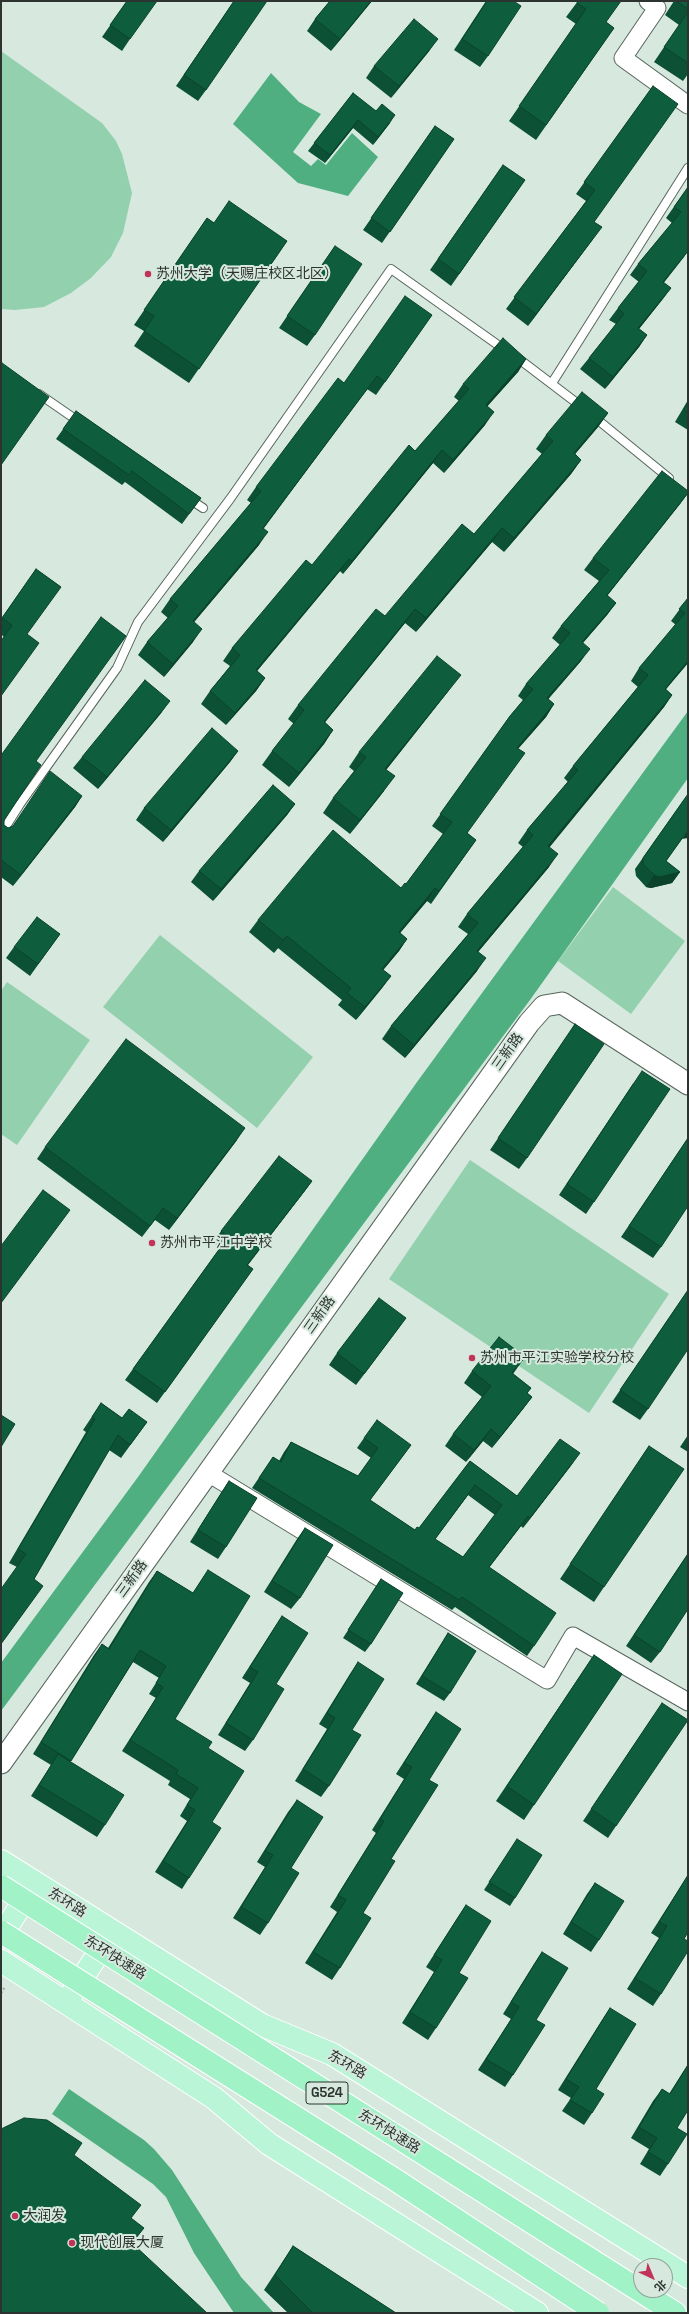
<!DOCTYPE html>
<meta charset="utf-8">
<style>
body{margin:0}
#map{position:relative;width:689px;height:2314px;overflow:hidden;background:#d7e9de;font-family:"Space Grotesk","Noto Sans SC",sans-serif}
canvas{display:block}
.frame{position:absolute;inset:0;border:2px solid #2d3330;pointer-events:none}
.north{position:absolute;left:633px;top:2258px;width:40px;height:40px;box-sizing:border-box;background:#d7e9de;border:1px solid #93a098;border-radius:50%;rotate:136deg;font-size:11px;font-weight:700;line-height:16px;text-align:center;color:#2d3330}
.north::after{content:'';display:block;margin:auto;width:14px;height:18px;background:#c23359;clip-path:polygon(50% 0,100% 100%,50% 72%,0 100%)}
</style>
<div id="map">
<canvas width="689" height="2314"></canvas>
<div class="frame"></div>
<div class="north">北</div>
</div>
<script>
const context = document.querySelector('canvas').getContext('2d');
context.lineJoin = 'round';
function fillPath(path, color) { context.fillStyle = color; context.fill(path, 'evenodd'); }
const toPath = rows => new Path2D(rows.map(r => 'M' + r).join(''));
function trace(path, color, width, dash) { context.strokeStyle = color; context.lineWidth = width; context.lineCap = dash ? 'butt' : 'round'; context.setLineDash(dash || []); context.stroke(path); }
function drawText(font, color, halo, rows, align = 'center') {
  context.font = font + ' "Space Grotesk","Noto Sans SC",sans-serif'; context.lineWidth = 4; context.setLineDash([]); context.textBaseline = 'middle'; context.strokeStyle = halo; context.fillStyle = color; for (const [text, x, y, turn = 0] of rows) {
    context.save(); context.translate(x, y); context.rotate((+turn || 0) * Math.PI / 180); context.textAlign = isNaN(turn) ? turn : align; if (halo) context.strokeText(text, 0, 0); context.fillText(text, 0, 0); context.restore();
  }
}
fillPath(toPath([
 [1,51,102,123,116,141,122,154,132,193,123,233,111,257,91,278,71,293,44,307,15,310,1,309],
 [613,887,685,941,631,1014,558,961],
 [160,935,313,1057,257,1128,103,1007],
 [7,982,90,1040,17,1145,1,1134,1,991],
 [470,1160,669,1294,589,1413,389,1279]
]), '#92d0ae');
fillPath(toPath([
 [271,73,299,102,321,114,293,152,311,166,318,159,326,165,352,133,378,157,348,196,298,183,233,124],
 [688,711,688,778,530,1000,1,1711,1,1663,138,1477,417,1082],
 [69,2089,144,2140,154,2149,172,2170,241,2277,274,2313,234,2313,194,2253,166,2197,153,2184,52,2114]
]), '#50af81');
const service = toPath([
 [515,356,582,407],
 [552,383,688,168],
 [39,394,81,423],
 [593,416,669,478],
 [188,498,203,508],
 [1,834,20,804,117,668,138,622,230,499,391,269,505,350]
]);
const minor = toPath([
 [648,1,657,8,623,58,688,105],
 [208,1473,547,1680,573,1636,688,1702]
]);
const tertiary = toPath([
 [1,1763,529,1023,544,1006,562,1003,688,1084]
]);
const primary = toPath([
 [1,1861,262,2025,332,2054,688,2277],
 [1,1937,34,1884],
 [1,1961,214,2098,269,2144,537,2313],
 [70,1997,111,1934]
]);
const trunk = toPath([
 [653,2299,675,2313]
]);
trace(service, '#56655d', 10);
trace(minor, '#56655d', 19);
trace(tertiary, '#56655d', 23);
trace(primary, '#fff', 24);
trace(trunk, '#fff', 24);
trace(toPath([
 [1,1993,5,1987]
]), '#a2b0a8', 2.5, [2, 2]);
trace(service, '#fff', 8);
trace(minor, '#fff', 17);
trace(tertiary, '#fff', 21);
trace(primary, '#b9f5d6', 22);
trace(trunk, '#a2f2c8', 22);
const trunkBridge = toPath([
 [1,1886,653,2299],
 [1,1932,394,2179,598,2313]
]);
trace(trunkBridge, '#fff', 24, []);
trace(trunkBridge, '#a2f2c8', 22);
fillPath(toPath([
 [127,1,130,39,122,51,102,37],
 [234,1,206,90,198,101,176,86],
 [330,1,372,1,331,51,307,31,315,19],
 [486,1,515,1,488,56,480,67,454,50],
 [578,1,614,28,536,140,509,121,576,24,566,17],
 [674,1,688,1,688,74,683,81,654,62,679,25,665,15],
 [430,50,391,98,366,78,374,66],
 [653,86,594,222,593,239,528,326,506,309,586,201,576,194],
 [353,93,390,123,373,145,353,128,325,163,308,151],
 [435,126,454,139,382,243,363,230],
 [503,165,525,180,451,286,430,270],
 [688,187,688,251,663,283,671,288,662,300,639,329,647,335,639,347,605,389,580,369,589,358,616,324,609,320,618,308,639,282,630,275,638,264,672,223,666,218],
 [207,218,214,223,287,241,189,383,134,346,144,331,134,325],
 [335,246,315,335,307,346,279,328],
 [432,315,376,395,367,389,264,528,259,545,194,622,193,642,164,677,138,655,147,642,168,618,161,612,170,599,251,503,247,500,256,487,344,383],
 [526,359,518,372,487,406,485,425,444,473,433,463,343,574,340,571,257,671,265,678,256,691,226,725,201,704,210,691,230,666,223,661,232,648,312,565,415,451,459,401,454,397,463,384],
 [688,400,688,430,675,422],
 [76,411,201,498,182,524,125,482,122,485,56,439],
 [608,413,598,427,575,454,581,460,571,474,504,552,492,542,416,632,405,623,325,722,333,730,324,744,289,787,262,765,272,751,294,724,288,719,298,705,385,616,474,534,542,454,536,449,546,435],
 [688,493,680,504,607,596,616,603,607,615,583,643,581,661,548,699,554,704,546,717,518,749,467,833,476,840,431,904,427,901,400,933,407,939,399,951,383,970,391,976,382,988,356,1020,338,1005,342,1000,278,948,274,953,249,932,258,920,401,888,406,884,443,834,432,826,510,716,523,700,518,696,526,684,560,645,552,638,561,626,599,581,584,570,593,558],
 [36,569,61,587,4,637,1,634,1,619],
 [688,598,688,663,666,689,672,695,664,707,549,847,549,867,478,952,477,971,405,1058,382,1039,391,1026,468,934,458,927,467,914,523,847,518,843,527,830,568,782,564,778,573,766,638,687,631,681,639,668,676,625,671,621],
 [450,689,386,770,384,791,350,834,323,813,333,798,354,771,349,767,359,752],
 [162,712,98,789,73,768,82,757],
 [238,751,230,762,163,842,136,820,144,808],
 [1,753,2,754,36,761,4,820,4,825,8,828,82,796,75,807,13,886,1,877],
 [688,794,682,839,666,861,680,872,672,883,651,888,646,887,636,876,635,869],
 [295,804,287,815,213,901,191,882,199,871],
 [60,934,30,976,6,958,14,947],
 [567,1036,527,1158,519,1169,490,1150],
 [634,1082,594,1202,586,1214,559,1195],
 [688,1138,661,1247,653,1258,621,1237],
 [237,1140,169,1230,155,1220,142,1237,37,1159,45,1147],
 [312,1181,304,1192,248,1265,253,1269,157,1403,125,1380,220,1248,213,1243,221,1231],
 [688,1290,648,1409,640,1420,612,1402],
 [406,1318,356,1385,329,1365,337,1353],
 [525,1357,513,1374,531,1388,527,1393,532,1397,523,1409,492,1448,483,1441,466,1462,445,1446,453,1434,482,1397,464,1383,472,1371],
 [101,1403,122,1418,147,1422,121,1458,109,1450,34,1579,17,1567,9,1563,86,1432,83,1430],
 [688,1435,688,1452,680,1447],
 [364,1438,411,1445,370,1500,415,1530,419,1528,470,1461,517,1496,573,1463,523,1528,521,1526,489,1567,534,1646,527,1656,455,1607,452,1610,252,1488,273,1457,279,1461,284,1452,291,1442,358,1476,371,1458,357,1448],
 [468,1495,495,1515,463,1557,435,1539],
 [649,1446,604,1587,594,1602,560,1579],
 [229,1481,226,1547,218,1559,190,1542,221,1493],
 [305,1528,300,1598,291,1609,264,1592,297,1539],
 [688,1553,660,1652,651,1663,626,1646],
 [208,1570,175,1719,208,1748,212,1822,189,1878,182,1889,155,1872,187,1821,180,1816,190,1799,168,1785,170,1781,122,1751,156,1698,149,1694,159,1678,133,1662,70,1762,105,1825,97,1837,31,1796,51,1765,33,1754,94,1655,102,1644,108,1648,149,1582,157,1571,193,1593],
 [381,1579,371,1644,365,1652,343,1638],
 [282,1616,276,1684,253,1740,245,1751,218,1735,250,1683,242,1678,274,1628],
 [448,1633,450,1693,444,1701,416,1684],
 [594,1655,534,1805,524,1820,496,1801],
 [358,1662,352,1730,329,1786,321,1797,295,1781,327,1729,319,1724,350,1674],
 [436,1712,429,1780,391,1859,363,1913,340,1968,332,1980,305,1963,337,1912,330,1907,376,1833,372,1830,404,1779,396,1774,428,1724],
 [654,1715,616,1826,608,1838,583,1821],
 [297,1800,291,1868,268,1923,260,1935,233,1918,265,1867,257,1862,288,1812],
 [517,1839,515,1898,510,1906,484,1890],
 [688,1875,661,1994,653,2006,627,1989,659,1938,651,1933],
 [595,1883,599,1940,591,1952,563,1934,587,1894],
 [466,1905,459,1973,436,2028,428,2040,402,2023,434,1972,426,1967,458,1917],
 [542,1952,536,2020,513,2075,505,2087,478,2070,511,2019,503,2014,534,1964],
 [610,2008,596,2089,592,2113,584,2125,562,2111,571,2098,558,2090,602,2020],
 [688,2064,688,2110,677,2128,668,2164,660,2176,640,2164,649,2149,631,2138,653,2101,662,2089,669,2094],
 [293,2246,396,2313,288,2313,264,2290,283,2261]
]), '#0c5135');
fillPath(toPath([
 [371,1,372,1,331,51,340,39],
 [438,39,430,50,391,98,399,86],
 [395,115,390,123,373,145,378,137],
 [358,120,353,128,325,163,330,155],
 [602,227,593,239,528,326,536,314],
 [688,251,684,257,655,294,663,282],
 [671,288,662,300,630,340,638,328],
 [647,335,639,347,605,389,613,377],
 [526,359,518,372,477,418,486,405],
 [377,376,367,389,254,541,263,528],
 [494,412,485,425,444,473,453,460],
 [608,413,598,427,564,467,574,453],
 [442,450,433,463,343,574,352,561],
 [581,460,571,474,504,552,514,538],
 [688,493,680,504,598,607,607,595],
 [502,528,492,542,416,632,426,618],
 [268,532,259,545,184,634,193,621],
 [349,559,340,571,247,683,256,670],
 [616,603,607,615,573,654,582,642],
 [415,609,405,623,314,736,324,722],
 [202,629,193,642,164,677,173,664],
 [590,649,581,661,538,711,547,698],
 [688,661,688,663,656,701,665,689],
 [461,675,450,689,375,784,385,769],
 [265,678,256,691,226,725,235,713],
 [672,695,664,707,540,859,548,846],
 [170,701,162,712,98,789,107,777],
 [554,704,546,717,508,760,517,748],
 [333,730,324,744,289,787,299,773],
 [238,751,230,762,163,842,171,830],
 [395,776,384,791,350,834,360,820],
 [82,796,75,807,13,886,21,875],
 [295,804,287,815,213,901,221,889],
 [688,830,688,838,682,839],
 [558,854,549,867,468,964,477,951],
 [680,872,672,883,651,888,646,887,654,875],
 [435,888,427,901,390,945,399,932],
 [287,936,278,948,274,953,283,940],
 [407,939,399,951,374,981,382,969],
 [486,958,477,971,405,1058,414,1045],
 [391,976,382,988,356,1020,365,1007],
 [245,1128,237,1140,169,1230,177,1218],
 [312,1181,304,1192,239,1276,247,1265],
 [406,1318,398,1329,356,1385,364,1374],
 [532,1397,523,1409,492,1448,500,1437],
 [491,1429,483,1441,466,1462,474,1450],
 [580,1453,573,1463,523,1528,530,1518],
 [475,1485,468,1495,428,1549,435,1539],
 [528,1516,521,1526,482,1577,489,1567]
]), '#0a422b');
const building = toPath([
 [127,1,157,1,130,39,110,25,127,1],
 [234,1,267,1,206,90,184,75,234,1],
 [330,1,371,1,340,39,315,19,330,1],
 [487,1,515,1,515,2,521,6,488,56,462,39,487,1],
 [578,1,621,1,606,22,614,28,546,125,519,106,586,9,577,3,578,1],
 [676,1,688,1,688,9,676,1],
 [688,12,688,63,664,47,688,12],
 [414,19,438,39,399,86,374,66,414,19],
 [653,86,678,104,594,222,602,227,536,314,514,297,595,190,584,182,653,86],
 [353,93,376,111,382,104,395,115,378,137,358,120,330,155,314,143,353,93],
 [435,126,454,139,390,232,371,218,435,126],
 [503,165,525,180,459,274,438,259,503,165],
 [688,187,688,251,663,282,671,288,638,328,647,335,613,377,589,358,624,314,618,308,647,271,638,264,681,212,674,207,688,187],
 [229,201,287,241,199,369,144,331,154,316,144,310,207,218,214,223,229,201],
 [335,246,362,264,315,335,287,316,335,246],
 [405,296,432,315,385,382,377,376,263,528,268,532,193,621,202,629,173,664,147,642,178,606,170,599,261,491,256,487,338,378,344,383,405,296],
 [503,338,526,359,486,405,494,412,453,460,442,450,352,561,349,559,256,670,265,678,235,713,210,691,240,655,232,648,306,560,312,565,409,445,415,451,469,389,463,384,503,338],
 [2,363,49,397,1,465,1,364,2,363],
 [582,392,608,413,574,453,581,460,514,538,502,528,426,618,415,609,324,722,333,730,299,773,272,751,304,710,298,705,376,609,385,616,462,524,474,534,553,441,546,435,582,392],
 [688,402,688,412,684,410,688,402],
 [76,411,201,498,189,514,132,471,129,475,63,429,76,411],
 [662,471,688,491,688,493,607,595,616,603,582,642,590,649,547,698,554,704,517,748,525,753,467,833,476,840,439,891,435,888,399,932,407,939,382,969,391,976,365,1007,347,993,351,988,287,936,283,940,258,920,333,830,401,888,405,883,406,884,452,822,440,814,510,716,533,689,526,684,570,633,561,626,609,570,593,558,662,471],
 [36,569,61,587,27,634,39,643,1,696,1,641,12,625,2,618,36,569],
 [688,598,688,661,665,689,672,695,548,846,558,854,477,951,486,958,414,1045,391,1026,478,923,467,914,533,835,527,830,578,770,573,766,648,675,639,668,685,613,679,609,688,598],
 [101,617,126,636,36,761,41,765,4,820,4,825,8,828,13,826,50,771,82,796,21,875,1,860,1,753,2,754,101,617],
 [437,656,461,675,385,769,395,776,360,820,333,798,366,757,359,752,437,656],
 [145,680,170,701,107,777,82,757,145,680],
 [212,728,238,751,171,830,144,808,212,728],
 [273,785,295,804,221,889,199,871,273,785],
 [688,794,688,830,666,861,680,872,659,877,654,875,643,864,643,858,688,794],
 [37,917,60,934,38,964,14,947,37,917],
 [575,1024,604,1044,527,1158,498,1138,575,1024],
 [126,1039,245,1128,177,1218,163,1208,150,1226,45,1147,126,1039],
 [642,1071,670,1089,594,1202,567,1184,642,1071],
 [688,1138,688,1206,661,1247,629,1226,688,1138],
 [279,1156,312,1181,247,1265,253,1269,165,1392,133,1369,228,1237,221,1231,279,1156],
 [43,1190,70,1210,1,1303,1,1246,43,1190],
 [688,1290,688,1349,648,1409,620,1390,688,1290],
 [379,1298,406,1318,364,1374,337,1353,379,1298],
 [499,1337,525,1357,512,1373,531,1388,527,1393,532,1397,500,1437,491,1429,474,1450,453,1434,491,1386,472,1371,499,1337],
 [101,1403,122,1418,129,1409,147,1422,130,1445,118,1435,34,1579,43,1586,1,1644,1,1589,26,1554,18,1549,95,1419,92,1417,101,1403],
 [1,1415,15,1424,1,1447,1,1415],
 [377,1420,411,1445,370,1500,415,1530,417,1527,419,1528,470,1461,517,1496,560,1439,580,1453,530,1518,528,1516,489,1567,556,1613,534,1646,462,1597,459,1600,259,1478,273,1457,281,1462,291,1442,358,1476,378,1448,364,1438,377,1420],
 [475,1485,502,1505,463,1557,435,1539,475,1485],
 [649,1446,684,1469,604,1587,570,1564,649,1446],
 [229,1481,257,1498,226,1547,198,1530,229,1481],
 [305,1528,333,1545,300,1598,272,1581,305,1528],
 [688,1554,688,1609,660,1652,634,1635,688,1554],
 [208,1570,250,1596,175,1719,212,1742,208,1748,244,1771,212,1822,221,1828,189,1878,163,1861,195,1810,187,1805,198,1788,176,1774,178,1770,130,1740,163,1687,156,1683,166,1666,140,1650,71,1761,41,1742,102,1644,109,1649,157,1571,193,1593,208,1570],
 [381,1579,403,1593,371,1644,348,1630,381,1579],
 [282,1616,308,1633,276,1684,284,1689,253,1740,226,1723,258,1672,250,1667,282,1616],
 [448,1633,476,1651,450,1693,422,1676,448,1633],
 [594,1655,622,1674,534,1805,507,1786,594,1655],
 [358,1662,384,1679,352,1730,361,1735,329,1786,303,1769,335,1718,327,1713,358,1662],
 [662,1703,688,1720,616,1826,591,1809,662,1703],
 [436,1712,461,1729,429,1780,438,1785,391,1859,395,1861,363,1913,371,1918,340,1968,313,1952,346,1900,338,1895,384,1821,380,1819,412,1767,404,1763,436,1712],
 [58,1754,124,1795,105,1825,39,1785,58,1754],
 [297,1800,323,1817,291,1868,299,1873,268,1923,241,1907,273,1855,265,1851,297,1800],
 [517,1839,542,1855,515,1898,489,1882,517,1839],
 [688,1875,688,1932,684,1939,688,1941,688,1951,661,1994,635,1978,667,1926,659,1922,688,1875],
 [595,1883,624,1901,599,1940,571,1922,595,1883],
 [466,1905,491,1921,459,1973,468,1978,436,2028,410,2012,442,1960,434,1955,466,1905],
 [542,1952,568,1968,536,2020,545,2025,513,2075,486,2059,519,2007,511,2002,542,1952],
 [610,2008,636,2024,596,2089,604,2094,592,2113,570,2100,579,2087,566,2079,610,2008],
 [688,2065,688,2110,677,2128,687,2134,668,2164,648,2152,657,2138,639,2127,662,2089,670,2094,688,2065],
 [24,2118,47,2120,82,2143,74,2155,141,2205,131,2218,144,2228,132,2243,207,2313,1,2313,1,2129,24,2118],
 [293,2246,396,2313,313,2313,275,2275,293,2246]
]);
fillPath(building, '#0e5e3e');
trace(building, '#0a422b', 1);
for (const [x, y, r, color] of [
 [148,274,4,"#c23359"],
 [152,1243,4,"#c23359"],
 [472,1358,4,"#c23359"],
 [15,2216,4,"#c23359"],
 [72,2243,4,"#c23359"]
]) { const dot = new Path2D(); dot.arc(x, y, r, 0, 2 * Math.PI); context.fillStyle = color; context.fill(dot); trace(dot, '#d7e9de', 1.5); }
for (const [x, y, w] of [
 [327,2093,42]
]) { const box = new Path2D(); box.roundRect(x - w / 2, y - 11, w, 22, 3); context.fillStyle = '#d7e9de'; context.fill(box); trace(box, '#2d3330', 1); }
drawText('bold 13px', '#2d3330', null, [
 ["G524",327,2093]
]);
drawText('14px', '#2d3330', '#d7e9de', [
 ["苏州大学（天赐庄校区北区）",156,274],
 ["苏州市平江中学校",160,1243],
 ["苏州市平江实验学校分校",480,1358],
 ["大润发",23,2216],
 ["现代创展大厦",80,2243]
], 'left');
drawText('14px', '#2d3330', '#d7e9de', [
 ["三新路",508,1052,-55],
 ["三新路",320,1315,-55],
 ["三新路",132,1579,-54],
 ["东环路",67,1903,32],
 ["东环快速路",115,1958,32],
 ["东环路",347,2065,31],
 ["东环快速路",389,2132,32]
]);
</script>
